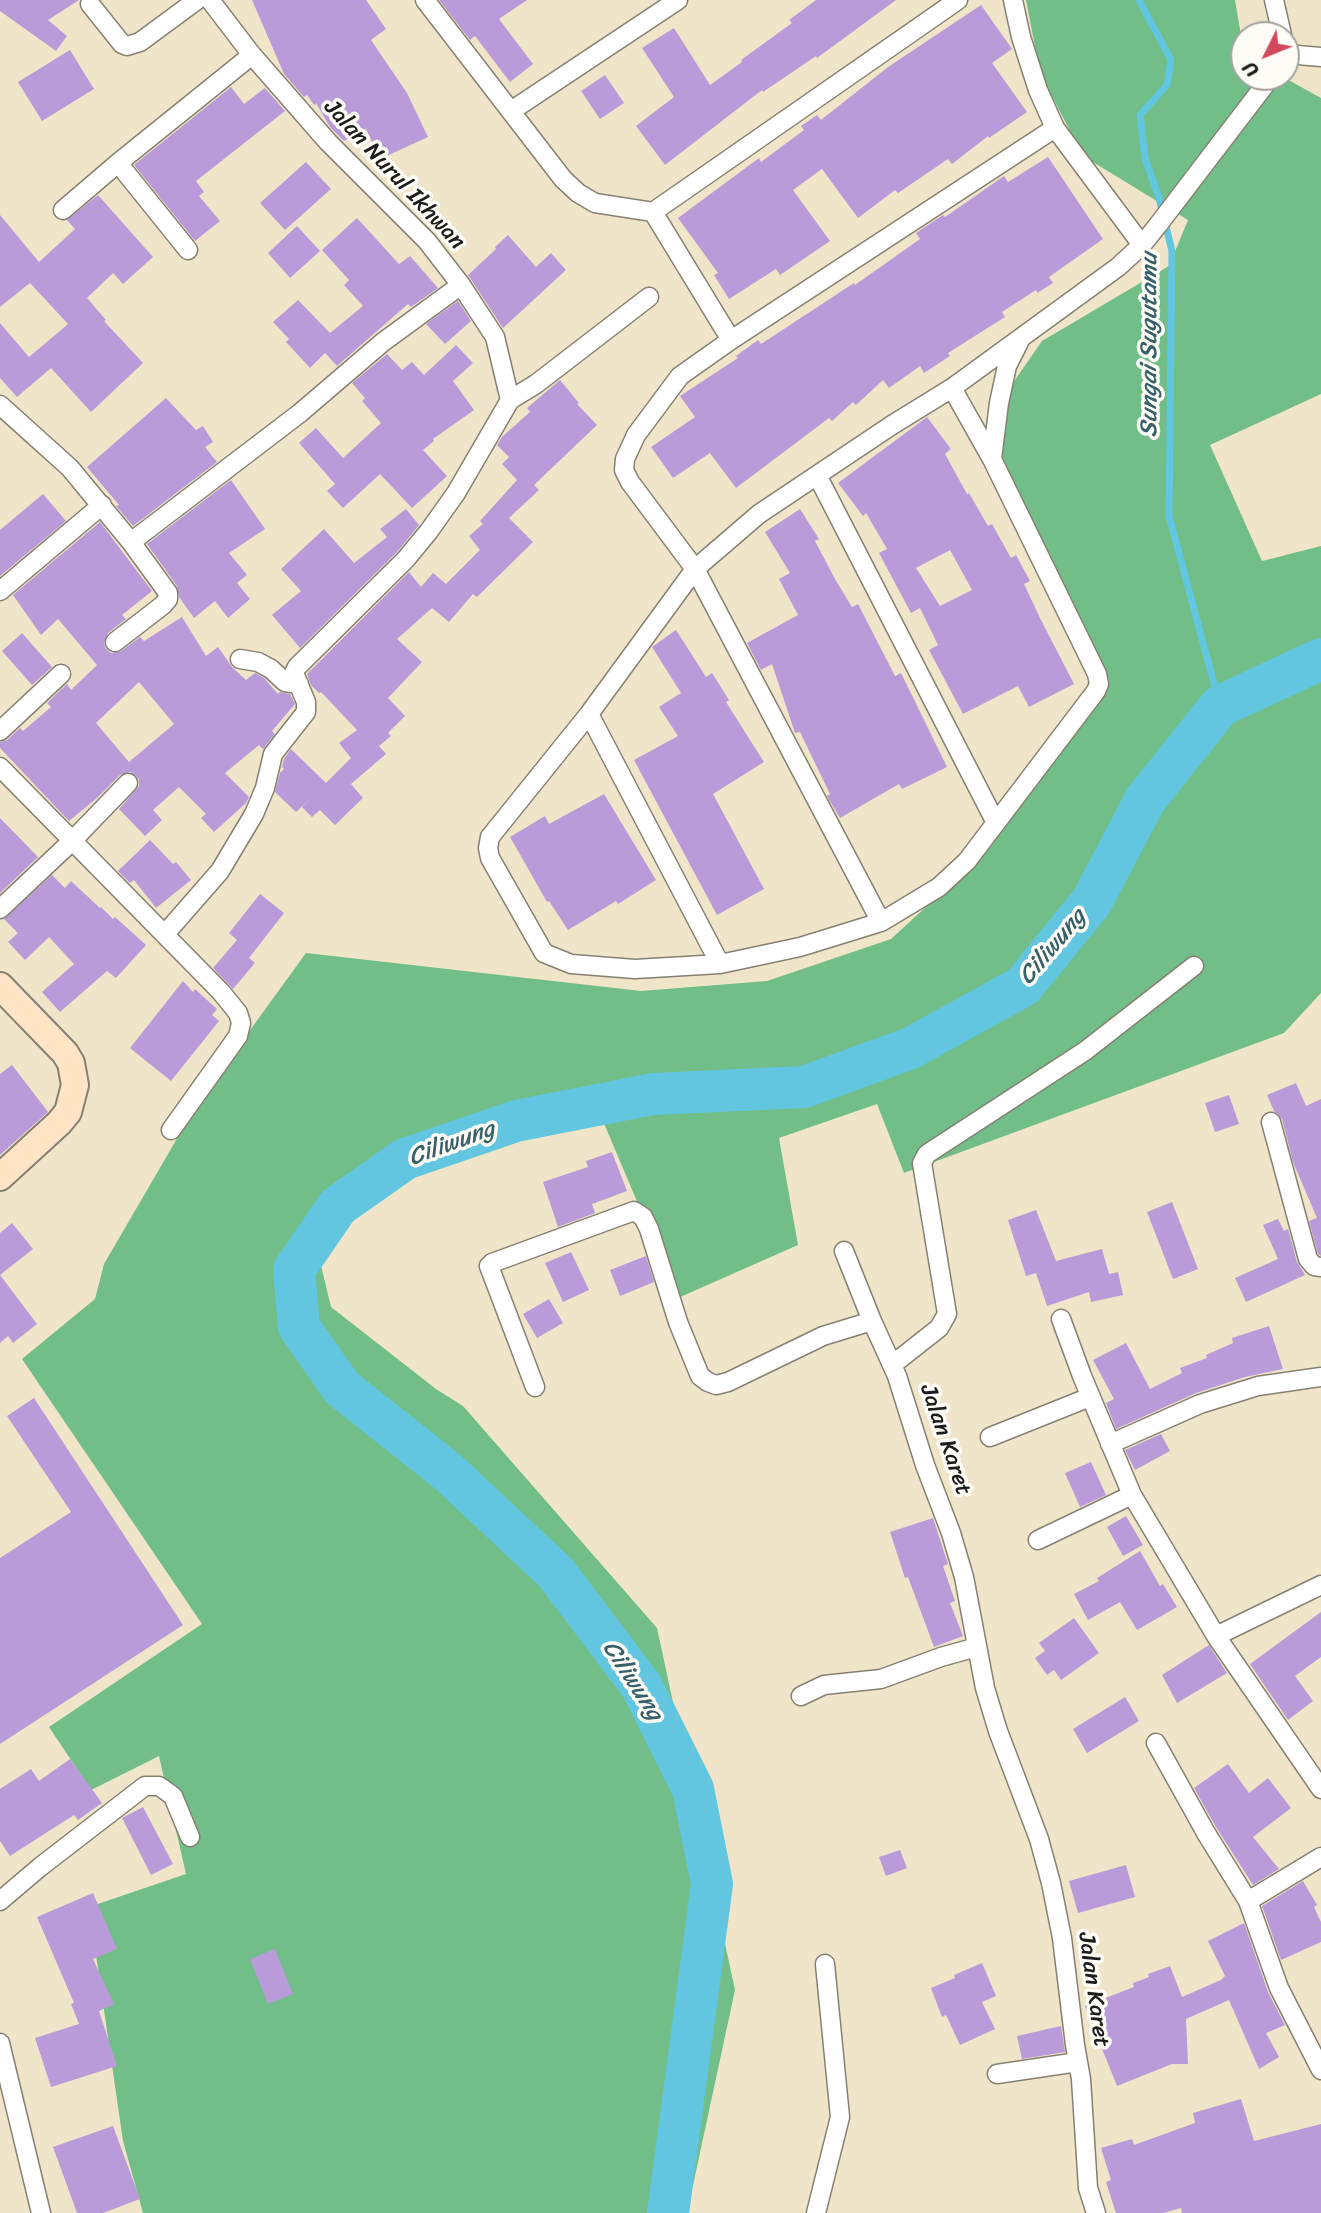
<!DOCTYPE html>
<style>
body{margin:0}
#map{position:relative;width:1321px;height:2213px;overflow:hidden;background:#f0e5c9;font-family:Sriracha,sans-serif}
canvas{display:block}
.north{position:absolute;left:1230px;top:21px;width:70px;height:70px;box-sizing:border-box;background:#fdfcf7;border:2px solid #a3a29f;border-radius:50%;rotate:227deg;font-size:19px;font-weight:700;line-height:28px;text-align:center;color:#1c1c1c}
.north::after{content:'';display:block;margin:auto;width:24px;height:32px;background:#d1495b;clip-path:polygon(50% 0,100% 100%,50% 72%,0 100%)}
</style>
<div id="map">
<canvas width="1321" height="2213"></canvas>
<div class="north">U</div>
</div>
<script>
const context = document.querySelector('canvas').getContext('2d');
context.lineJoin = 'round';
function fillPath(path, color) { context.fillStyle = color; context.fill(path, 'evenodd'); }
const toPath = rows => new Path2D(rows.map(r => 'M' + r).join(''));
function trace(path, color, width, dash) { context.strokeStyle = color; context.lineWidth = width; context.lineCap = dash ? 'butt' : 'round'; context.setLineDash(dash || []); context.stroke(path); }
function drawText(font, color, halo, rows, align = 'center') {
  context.font = font + ' Sriracha,sans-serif'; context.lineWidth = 7; context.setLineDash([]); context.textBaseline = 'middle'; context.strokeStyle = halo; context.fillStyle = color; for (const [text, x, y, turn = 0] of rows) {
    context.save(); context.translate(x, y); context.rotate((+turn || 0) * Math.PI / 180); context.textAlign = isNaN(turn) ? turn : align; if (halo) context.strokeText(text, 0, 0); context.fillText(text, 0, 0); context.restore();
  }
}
fillPath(toPath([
 [1026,0,1235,0,1244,53,1244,77,1283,77,1321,98,1321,394,1210,445,1262,561,1321,546,1321,993,1284,1033,904,1173,877,1104,779,1138,798,1245,678,1298,597,1107,351,1197,317,1249,331,1307,436,1389,463,1406,657,1628,735,1990,687,2213,143,2213,123,2141,89,1907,186,1874,159,1756,91,1790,49,1727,202,1624,22,1359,95,1299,104,1264,200,1099,306,953,641,991,767,981,891,939,964,872,1109,679,997,486,1001,400,1042,341,1169,266,1188,220,1083,156,1040,73]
]), '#71be88');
trace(toPath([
 [1139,0,1171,60,1167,85,1140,115,1145,158,1159,198,1172,251,1169,516,1220,706]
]), '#62c6e0', 7);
trace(toPath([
 [668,2213,712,1884,693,1789,642,1687,556,1573,448,1472,342,1388,299,1327,294,1270,338,1206,405,1159,516,1121,653,1094,804,1087,911,1048,1023,986,1092,901,1145,800,1220,706,1321,659]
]), '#62c6e0', 42);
fillPath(toPath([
 [0,0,79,0,48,20,67,36,56,51,0,11],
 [252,0,366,0,386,29,371,40,407,93,428,137,380,159,366,129,344,141,330,127,316,103,314,105,307,95,304,97,284,74],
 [439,0,527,0,499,19,533,64,510,82,475,36,470,40],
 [816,0,896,0,817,58,816,56,763,92,762,90,665,165,636,126,674,97,642,48,674,28,710,85,742,62,741,60,792,23,789,20],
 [981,5,1012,49,992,63,1027,112,989,138,988,136,952,164,948,159,898,193,895,190,858,218,822,169,793,190,830,241,780,275,776,269,729,299,714,275,718,273,678,218,759,158,761,162,804,130,801,126,817,115,821,120,888,67],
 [70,50,94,89,42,121,18,82],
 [605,75,624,103,600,119,581,91],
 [231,87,244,104,265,88,285,111,196,181,204,192,199,196,220,221,195,241,134,165],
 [1048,157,1103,239,1049,277,1053,283,1037,293,1036,290,1002,312,1005,317,948,353,950,356,924,373,920,366,889,388,883,380,856,405,853,402,832,421,829,418,736,488,710,453,673,478,651,447,695,417,680,396,738,358,736,356,758,340,761,344,854,283,855,285,920,239,916,233,943,215,945,217,1004,176,1008,182],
 [306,162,331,189,285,230,260,203],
 [98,195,153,257,123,284,113,273,87,298,106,320,104,321,143,363,91,412,51,368,17,397,0,378,0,323,29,357,68,324,30,283,0,307,0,215,39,262,75,229,67,220],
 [357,218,399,264,410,256,438,288,411,307,408,304,337,366,325,353,310,368,286,342,289,339,273,322,298,300,330,333,363,306,344,285,349,280,322,250],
 [297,226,320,251,290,278,268,253],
 [508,235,536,267,551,253,566,270,503,328,468,275,496,249,495,247],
 [458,301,471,321,445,344,426,324],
 [456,345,473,363,453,381,474,410,433,439,434,441,423,450,447,476,412,508,380,474,343,508,327,491,335,484,299,443,316,428,343,458,381,423,362,401,365,398,352,383,387,354,402,370,412,362,424,375],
 [560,380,579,403,577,404,597,425,534,485,539,490,509,518,533,542,477,597,473,594,449,622,432,608,397,639,422,662,388,698,405,716,388,733,391,736,379,746,386,754,351,784,363,798,335,825,320,810,312,817,302,807,310,799,296,812,275,792,280,773,284,769,282,767,284,759,291,749,326,783,351,758,339,743,357,730,321,692,319,693,311,685,307,674,409,572,421,587,433,573,446,584,480,550,469,536,483,524,480,521,517,480,502,464,509,457,497,445,502,437,530,412,527,408],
 [166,398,196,430,203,426,213,442,205,447,217,462,133,526,116,506,119,505,87,467],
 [927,417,951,449,945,454,967,494,969,493,988,526,992,524,1011,558,1016,555,1030,581,1024,584,1040,618,1074,684,1029,707,1018,686,963,714,929,650,938,645,920,608,911,613,879,553,887,549,866,513,863,516,838,483],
 [950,550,972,590,940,606,916,568],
 [231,480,265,529,229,553,247,575,237,583,250,599,228,618,215,601,194,618,179,597,177,586,147,544],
 [43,494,66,521,0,576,0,530],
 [406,509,419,525,398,551,300,648,272,615,301,591,281,569,324,529,354,563,387,537,380,529],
 [800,509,819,539,815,541,835,579,852,607,858,604,895,676,901,673,947,767,902,789,899,784,840,818,827,796,830,794,800,732,795,733,772,664,761,670,747,643,798,615,779,579,790,573,765,532],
 [100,522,152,591,122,615,126,619,108,633,104,643,106,649,111,653,121,651,140,637,144,641,182,617,206,656,218,647,232,667,246,680,255,673,264,678,278,694,280,692,290,694,295,704,272,731,275,734,263,749,259,745,225,773,249,797,246,803,214,832,201,818,206,814,179,787,153,810,162,820,145,836,119,809,139,786,139,779,130,772,120,775,97,798,69,821,0,748,0,742,7,740,20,728,23,731,51,707,47,703,67,684,71,690,97,665,58,619,41,635,13,595],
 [139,682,174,724,129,762,96,723],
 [676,630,706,677,712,673,729,700,726,702,764,762,713,794,764,889,717,915,634,760,678,736,659,707,681,693,652,647],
 [22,633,52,667,32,685,2,651],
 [604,794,656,880,618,904,616,901,568,930,549,901,547,902,510,837,545,816,549,824],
 [0,818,38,857,0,893],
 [150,840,173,864,176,862,191,880,156,908,134,880,130,883,118,871],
 [52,875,65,888,71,881,100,908,101,907,113,919,115,917,146,945,116,978,107,971,60,1012,42,992,74,964,49,937,25,960,8,942,18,933,4,919],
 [260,894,284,913,249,958,255,963,233,989,213,968,237,940,229,933],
 [183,981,193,992,195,989,217,1009,212,1015,219,1021,171,1081,130,1048],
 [12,1065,48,1112,0,1155,0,1074],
 [1296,1083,1306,1106,1321,1099,1321,1256,1318,1254,1309,1221,1317,1218,1293,1162,1282,1119,1274,1111,1267,1095],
 [1229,1095,1239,1124,1215,1132,1205,1103],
 [612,1152,627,1191,592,1204,595,1213,558,1227,543,1182,588,1167,586,1161],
 [1172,1202,1198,1269,1173,1279,1147,1212],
 [1036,1210,1056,1261,1102,1249,1109,1274,1118,1272,1123,1295,1091,1302,1089,1292,1047,1306,1036,1273,1026,1276,1008,1220],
 [1278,1219,1284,1231,1288,1229,1297,1262,1305,1275,1246,1302,1235,1278,1278,1259,1263,1225],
 [12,1223,33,1249,0,1275,0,1233],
 [571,1252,589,1290,563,1302,545,1263],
 [646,1256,654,1282,620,1296,610,1270],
 [0,1275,37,1324,13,1343,8,1336,0,1343],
 [549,1299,563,1323,537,1338,523,1314],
 [1269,1326,1283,1369,1245,1377,1196,1393,1116,1429,1106,1403,1114,1399,1093,1360,1126,1343,1150,1389,1182,1373,1180,1368,1207,1358,1206,1355,1233,1343,1232,1338],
 [34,1398,183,1625,0,1744,0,1558,71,1512,7,1416],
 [1161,1434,1170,1451,1135,1470,1125,1450],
 [1091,1462,1106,1495,1080,1507,1065,1473],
 [1126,1516,1143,1545,1123,1556,1107,1527],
 [933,1518,948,1564,943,1566,955,1601,950,1603,963,1636,934,1647,908,1577,905,1578,890,1532],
 [1140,1551,1160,1586,1163,1584,1177,1607,1137,1630,1120,1602,1088,1620,1074,1594,1099,1581,1097,1578],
 [1321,1612,1321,1657,1295,1676,1313,1701,1288,1720,1250,1664],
 [1074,1618,1099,1653,1061,1680,1054,1670,1047,1675,1035,1658,1045,1651,1039,1643],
 [1209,1645,1227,1673,1177,1703,1162,1675],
 [1125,1697,1139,1721,1087,1753,1073,1729],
 [70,1759,102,1803,78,1820,74,1815,10,1856,0,1841,0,1789,31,1769,39,1781],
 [1228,1764,1249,1793,1268,1778,1291,1808,1253,1837,1279,1869,1253,1885,1216,1827,1194,1788],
 [143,1807,173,1864,151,1875,122,1818],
 [900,1850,907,1868,886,1876,879,1857],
 [1126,1865,1135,1897,1078,1913,1069,1881],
 [1303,1881,1317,1905,1314,1907,1321,1922,1321,1942,1281,1960,1262,1906],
 [93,1893,117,1949,93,1959,114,2004,99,2011,117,2066,51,2087,35,2038,79,2024,71,2004,74,2003,37,1917],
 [1244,1923,1268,1992,1285,2025,1266,2033,1279,2057,1259,2069,1229,2000,1186,2019,1188,2064,1172,2064,1117,2086,1085,2006,1134,1987,1133,1983,1149,1977,1148,1974,1170,1966,1182,1997,1221,1980,1225,1976,1208,1941],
 [275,1949,293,1994,268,2004,250,1959],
 [982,1963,996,1996,982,2002,995,2029,960,2045,946,2015,942,2017,931,1988,955,1978,954,1975],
 [1061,2026,1065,2052,1022,2059,1017,2036],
 [1241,2099,1254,2141,1321,2124,1321,2213,1182,2213,1181,2208,1163,2213,1116,2213,1106,2182,1111,2180,1101,2148,1132,2139,1134,2145,1195,2123,1193,2113],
 [113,2126,140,2199,103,2213,77,2213,53,2147]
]), '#ba9bd9');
const minor = toPath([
 [210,0,252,55,328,142,427,241,461,285,495,337,510,400],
 [425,0,563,179,578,193,595,203,653,212,731,340],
 [1013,0,1021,37,1038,90,1055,128,1142,245],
 [1274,0,1282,35],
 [90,4,122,44,127,46,140,42,197,0],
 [1286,54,1321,57],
 [511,111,678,0],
 [118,163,188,250],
 [63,210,118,163,252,55],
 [653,212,958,0],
 [952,388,992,459,1097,674,1099,684,1096,691,967,861,939,887,881,922,800,947,720,964,635,969,571,964,544,953,490,858,488,848,490,837,589,714,695,569,759,514,892,425,952,388,1118,267,1142,245,1158,225,1271,77],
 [0,405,70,468,131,542,168,593,168,599,163,605,115,642],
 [992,459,999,403,1007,366,1019,342],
 [817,475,996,823],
 [131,542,300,413,383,342,461,285],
 [0,591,102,505],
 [240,659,258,662,271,669,285,682,299,684],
 [589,714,720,964],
 [0,731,61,674],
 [0,767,221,992,238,1013,241,1023,238,1036,171,1130],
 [0,909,71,842,128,783],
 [881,922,695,569,630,482,624,470,625,459,636,435,680,376,731,340,1055,128],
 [165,934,220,871,254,814,265,788,273,754,306,712,306,702,294,673,297,667,406,559,429,531,456,493,510,400,536,384,649,297],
 [1271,1122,1308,1259,1314,1266,1321,1267],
 [844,1251,872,1321],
 [1061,1319,1082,1376,1132,1495,1216,1636,1321,1789],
 [892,1365,939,1328,947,1314,922,1163,927,1154,1085,1051,1194,966],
 [535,1387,489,1266,492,1263,634,1211,643,1217,649,1229,678,1322,700,1376,708,1382,716,1385,728,1382,823,1336,872,1321,897,1376,925,1465,951,1533,964,1577,985,1688,998,1731,1039,1839,1051,1883,1062,1938,1075,2045,1081,2079,1088,2188,1096,2213],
 [990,1437,1090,1397],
 [1110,1444,1200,1404,1258,1386,1321,1377],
 [1038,1540,1132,1495],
 [1216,1636,1321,1585],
 [801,1696,824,1685,881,1679,941,1657,977,1647],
 [1156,1743,1206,1833,1248,1901,1279,1988,1321,2070],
 [0,1901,40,1867,145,1786,159,1786,173,1796,190,1837],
 [1248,1901,1321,1857],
 [0,2043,41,2213],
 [997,2074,1078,2062],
 [816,2213,840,2117,825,1964]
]);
const secondary = toPath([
 [0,986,65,1053,71,1063,75,1085,68,1112,59,1123,0,1177]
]);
trace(minor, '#868072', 21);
trace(secondary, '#868072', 30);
trace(minor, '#fff', 18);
trace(secondary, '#ffe4c6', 26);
drawText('23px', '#1c1c1c', '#fdfcf7', [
 ["Jalan Nurul Ikhwan",394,175,47],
 ["Jalan Karet",945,1440,71],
 ["Jalan Karet",1093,1990,82]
]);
drawText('italic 24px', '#38606a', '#fdfcf7', [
 ["Sungai Sugutamu",1150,345,-90],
 ["Ciliwung",1053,947,-50],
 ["Ciliwung",452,1144,-20],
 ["Ciliwung",632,1681,57]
]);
</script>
